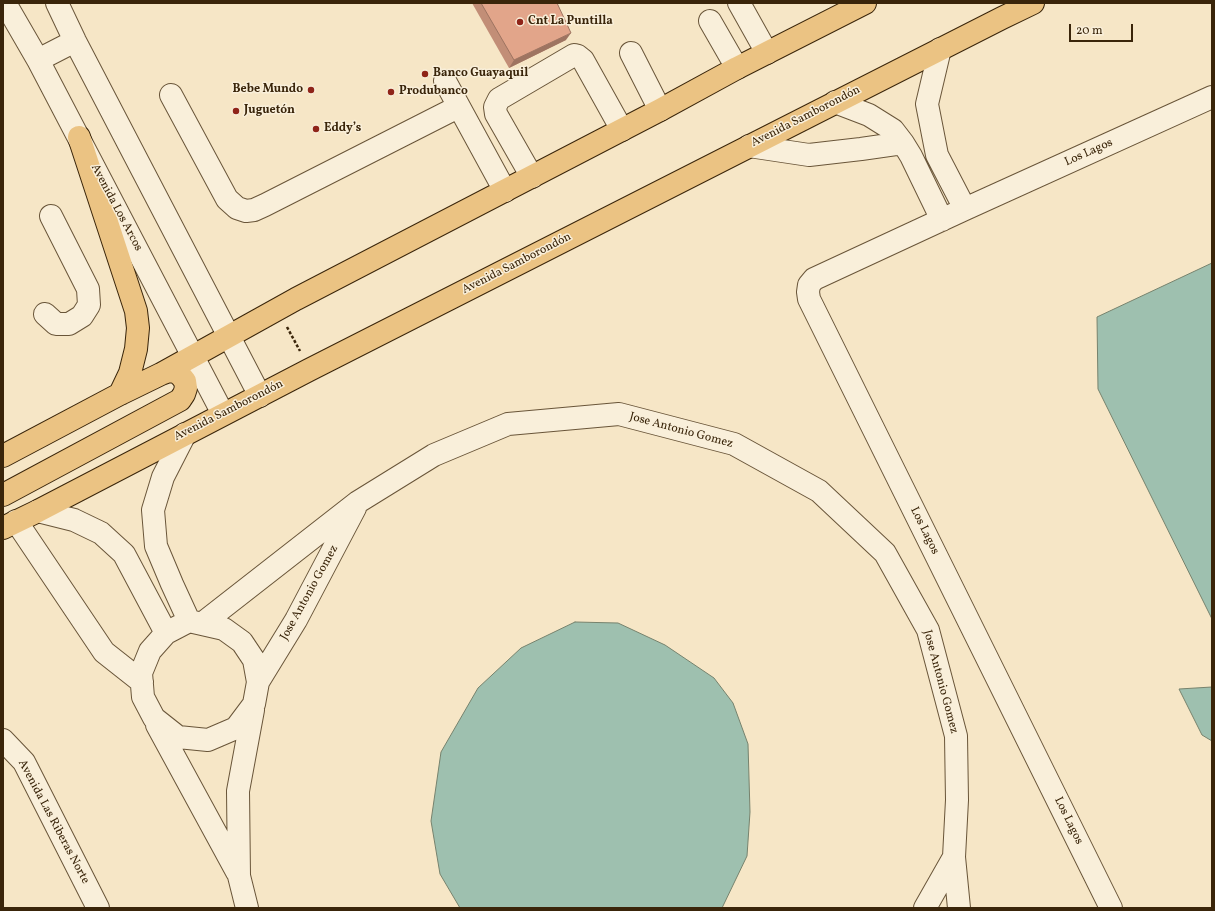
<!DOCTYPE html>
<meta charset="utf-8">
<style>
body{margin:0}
#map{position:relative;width:1215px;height:911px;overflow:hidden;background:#f6e6c6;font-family:Vollkorn,serif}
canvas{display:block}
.frame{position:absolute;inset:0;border:4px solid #3a250a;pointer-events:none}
.scale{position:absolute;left:1069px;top:24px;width:64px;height:18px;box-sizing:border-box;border:2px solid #3a250a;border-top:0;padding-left:5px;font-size:12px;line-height:14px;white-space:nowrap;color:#3a250a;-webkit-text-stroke:3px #f9efda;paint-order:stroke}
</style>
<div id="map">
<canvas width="1215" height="911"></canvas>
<div class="frame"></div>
<div class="scale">20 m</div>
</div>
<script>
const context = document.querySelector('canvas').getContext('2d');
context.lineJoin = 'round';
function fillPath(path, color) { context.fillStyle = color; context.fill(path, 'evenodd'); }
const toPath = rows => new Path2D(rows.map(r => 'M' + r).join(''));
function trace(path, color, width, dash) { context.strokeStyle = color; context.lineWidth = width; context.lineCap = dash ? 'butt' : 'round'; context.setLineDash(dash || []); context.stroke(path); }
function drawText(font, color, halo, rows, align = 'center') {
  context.font = font + ' Vollkorn,serif'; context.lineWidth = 3; context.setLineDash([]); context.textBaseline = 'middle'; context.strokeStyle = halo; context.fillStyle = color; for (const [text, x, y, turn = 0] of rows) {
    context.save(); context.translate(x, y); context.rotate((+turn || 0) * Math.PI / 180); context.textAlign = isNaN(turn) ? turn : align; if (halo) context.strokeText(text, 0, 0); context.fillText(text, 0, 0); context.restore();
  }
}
const water = toPath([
 [1212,263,1212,619,1098,389,1097,317,1212,263],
 [575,622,618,623,665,645,714,678,733,703,748,744,750,812,747,856,722,908,460,908,440,874,431,821,441,752,478,688,521,648,575,622],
 [1212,687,1212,741,1202,735,1179,689,1212,687]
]);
fillPath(water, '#9ec0af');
trace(water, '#76826d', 1);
const minor = toPath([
 [5,3,38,60,223,414],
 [57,3,75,41,260,396],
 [739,3,767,53],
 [710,21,737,68],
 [940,49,927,104,937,155,965,209],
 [631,53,660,110],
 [38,60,75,41],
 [445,81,505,191],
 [171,95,227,199,237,208,246,211,254,210,265,205,458,107],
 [835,102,869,115,893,130,903,143,911,156,942,220],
 [749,146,809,155,861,149,903,143],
 [532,177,496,114,495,107,499,99,574,55,578,56,583,60,622,130],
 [45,314,56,324,69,324,82,316,89,305,88,289,51,216],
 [185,434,163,477,153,510,156,546,172,584,189,621],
 [38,511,74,520,101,533,124,554,166,633],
 [16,521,104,652,142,682],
 [189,621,224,629,242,642,254,660,258,682,254,704,236,728,208,740,178,737,154,718,143,697,141,673,150,651,166,633,189,621],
 [203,623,358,502,434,455,508,424,619,414,734,444,819,491,885,553,928,630,956,736,957,800,954,857,959,908],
 [258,682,296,620,355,508],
 [157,725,237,872],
 [3,740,24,762,98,908],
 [247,908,239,876,238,791,253,710],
 [925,908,954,857],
 [1111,908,809,299,808,292,809,285,814,279,965,209,1212,97]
]);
const highway = toPath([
 [79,137,136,311,138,328,136,349,130,373,120,394],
 [3,456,120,394,161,374,296,299,660,110,737,68,865,3],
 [3,495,180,400,184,394,186,388,185,381,181,376,176,372,169,371,161,374],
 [3,528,38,511,309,370,1002,18,1033,3]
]);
trace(minor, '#695539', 24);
trace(highway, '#3a250a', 24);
trace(toPath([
 [287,327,300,351]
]), '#3a250a', 2.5, [3, 2]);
trace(minor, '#f9efda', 22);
trace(highway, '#ebc383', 22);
fillPath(toPath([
 [472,3,557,3,566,40,509,68]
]), '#c28e77');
fillPath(toPath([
 [571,33,566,40,509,68,514,60]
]), '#9e7461');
const building = toPath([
 [481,3,557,3,571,33,514,60,481,3]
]);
fillPath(building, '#e2a58a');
trace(building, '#9e7461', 1);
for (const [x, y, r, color] of [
 [520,22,4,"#8f2418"],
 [425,74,4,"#8f2418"],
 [311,90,4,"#8f2418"],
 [391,92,4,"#8f2418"],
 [236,111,4,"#8f2418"],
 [316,129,4,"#8f2418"]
]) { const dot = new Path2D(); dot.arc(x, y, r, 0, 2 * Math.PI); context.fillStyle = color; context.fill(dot); trace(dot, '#f9efda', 1.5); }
drawText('bold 12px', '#3a250a', '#f9efda', [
 ["Cnt La Puntilla",528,22],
 ["Banco Guayaquil",433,74],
 ["Bebe Mundo",303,90,"right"],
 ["Produbanco",399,92],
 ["Juguetón",244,111],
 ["Eddy’s",324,129]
], 'left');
drawText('12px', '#3a250a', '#f9efda', [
 ["Avenida Samborondón",806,117,-27],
 ["Los Lagos",1089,153,-24],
 ["Avenida Los Arcos",116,208,62],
 ["Avenida Samborondón",517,264,-27],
 ["Avenida Samborondón",229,411,-27],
 ["Jose Antonio Gomez",681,431,15],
 ["Los Lagos",924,531,64],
 ["Jose Antonio Gomez",310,593,-61],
 ["Jose Antonio Gomez",940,682,75],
 ["Los Lagos",1068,821,64],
 ["Avenida Las Riberas Norte",53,822,62]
]);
</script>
